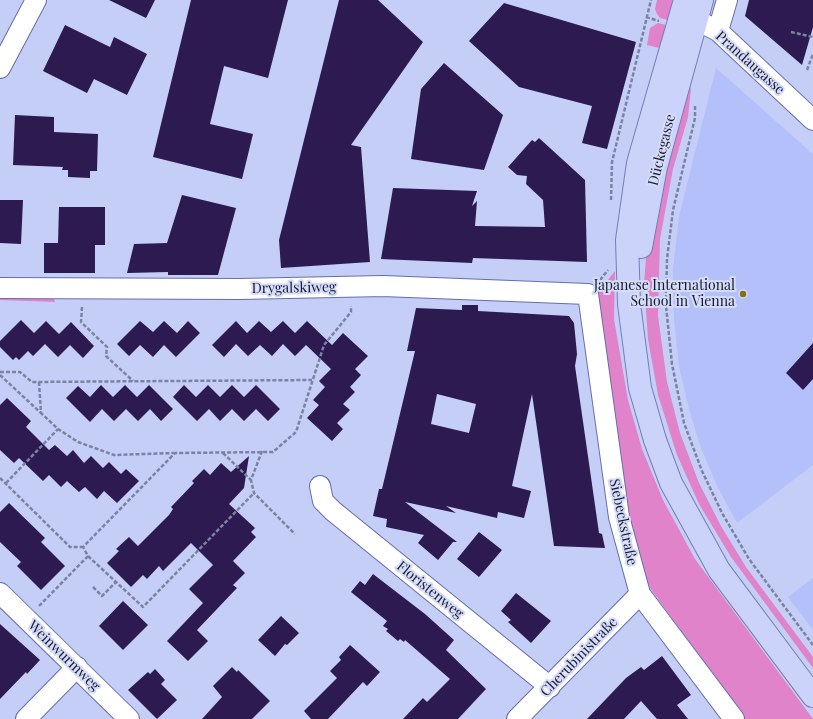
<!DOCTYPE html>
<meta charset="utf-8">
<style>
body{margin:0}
canvas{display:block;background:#c5cef6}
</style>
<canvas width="813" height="719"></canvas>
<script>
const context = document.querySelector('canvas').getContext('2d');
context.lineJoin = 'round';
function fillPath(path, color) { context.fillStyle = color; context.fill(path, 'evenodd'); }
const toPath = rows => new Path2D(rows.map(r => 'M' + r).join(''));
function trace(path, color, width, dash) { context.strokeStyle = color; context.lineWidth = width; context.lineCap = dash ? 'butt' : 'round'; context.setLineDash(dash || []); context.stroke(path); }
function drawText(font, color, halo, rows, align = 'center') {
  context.font = font + ' "Playfair Display",serif'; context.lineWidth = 4; context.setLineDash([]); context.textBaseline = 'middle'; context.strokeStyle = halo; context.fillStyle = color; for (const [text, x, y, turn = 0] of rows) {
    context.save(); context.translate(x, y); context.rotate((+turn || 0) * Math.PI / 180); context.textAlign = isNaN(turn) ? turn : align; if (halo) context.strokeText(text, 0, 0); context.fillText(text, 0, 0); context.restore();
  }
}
fillPath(toPath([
 [716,68,813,154,813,465,737,523,718,488,701,448,690,413,679,367,674,319,673,269,679,216],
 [813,578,813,630,788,597]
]), '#b4c0fa');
fillPath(toPath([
 [657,0,677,0,671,21,660,18,657,14,655,9],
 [658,23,670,26,663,49,647,45,650,28],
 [689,84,691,89,688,117,673,169,660,239,658,316,667,382,680,433,699,483,721,526,746,567,813,657,813,668,731,557,699,504,677,455,658,395,648,339,644,283,647,246],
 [615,271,614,319,628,400,642,449,663,500,695,559,813,719,745,719,650,588,637,558,626,517,596,295],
 [0,290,53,294,55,302,0,300]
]), '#e083cb');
fillPath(toPath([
 [109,0,155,0,146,18],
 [191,0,288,0,268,78,224,66,210,124,253,134,242,179,153,157],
 [339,0,378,0,423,42,351,145,361,147,370,262,281,268,279,240],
 [749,0,813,0,813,27,802,65,745,16],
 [504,3,636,42,607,149,582,143,592,106,519,87,469,41],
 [65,25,110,47,114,37,147,54,127,95,94,79,87,93,43,71],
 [444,63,503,115,484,170,411,159,421,89],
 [15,115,54,117,54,132,98,134,97,171,90,171,90,178,68,177,68,170,62,170,63,167,13,165],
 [539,138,585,180,587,262,473,258,472,263,381,259,393,188,477,191,472,206,477,201,475,226,545,227,543,200,526,184,527,176,517,175,508,167,532,140,535,142],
 [182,195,236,208,218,275,168,275,168,272,127,273,134,244,167,243],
 [0,200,23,200,21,244,0,243],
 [59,207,105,207,105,245,95,245,95,273,44,273,44,243,58,243],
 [462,305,478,305,478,311,569,316,574,323,577,354,575,366,599,533,602,534,605,548,554,546,532,394,512,486,531,491,524,518,498,512,497,518,446,506,456,513,405,502,457,542,453,542,438,560,418,543,424,535,386,527,387,519,373,516,379,489,382,489,415,351,407,351,416,308,462,310],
 [437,394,476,404,469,433,431,424],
 [21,320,34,333,46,321,59,334,71,322,94,346,83,358,70,345,58,357,45,344,33,356,28,351,19,360,16,357,13,360,0,347,0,341],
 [140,321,153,332,164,321,177,333,188,321,200,333,176,357,164,345,153,357,140,345,129,356,117,344],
 [236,321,247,333,259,321,271,332,283,321,295,333,307,321,332,345,343,333,368,356,355,369,361,375,350,387,355,392,343,404,350,410,337,423,343,429,332,441,307,418,319,405,313,400,325,387,319,381,331,369,306,345,295,356,283,344,272,356,260,345,248,356,236,344,224,357,212,345],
 [813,343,813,379,803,390,786,373],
 [101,385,113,397,125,385,137,397,149,385,173,409,161,421,150,409,138,421,126,409,114,421,102,409,90,422,66,398,78,386,90,397],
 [184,385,196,397,208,385,220,397,232,385,244,397,256,385,280,409,268,421,256,409,244,421,232,409,220,421,209,409,197,421,173,397],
 [7,398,31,421,26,427,49,450,55,445,67,456,73,450,84,463,91,456,103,468,109,462,121,474,126,469,139,481,117,503,104,491,97,499,85,487,79,492,67,481,61,487,49,475,43,481,19,458,14,463,0,450,0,405],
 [249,456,244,488,229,504,255,528,251,532,256,537,233,561,245,573,233,585,237,588,197,630,208,641,188,661,167,641,203,603,189,589,213,565,191,543,163,571,159,566,147,579,143,575,131,587,107,563,119,551,116,549,129,537,138,546,169,515,173,509,171,507,194,483,192,481,204,469,210,475,221,463,231,472],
 [9,503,45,538,41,542,65,566,41,590,17,566,21,562,0,542,0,512],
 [479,532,502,550,479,577,457,559],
 [373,574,425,614,454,640,446,650,486,689,458,719,403,719,423,698,427,702,450,679,405,640,404,642,400,639,398,641,386,631,388,629,383,626,387,621,351,592,360,581,365,585],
 [516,593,551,621,531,643,508,622,511,620,501,611],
 [123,601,148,625,123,650,99,626],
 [281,616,299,633,287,645,285,644,275,656,258,640],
 [0,624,40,660,27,674,26,672,0,699],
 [350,645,380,672,367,686,363,682,328,719,311,719,304,711,337,678,330,671,341,660,339,657],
 [662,656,691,695,677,705,688,719,657,719,641,701,624,719,587,719,626,678,641,667,644,670],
 [232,667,237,672,238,670,270,701,252,719,202,719,222,697,213,686],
 [155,669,165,680,161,684,177,700,157,719,128,690,148,672,150,674]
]), '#2d1a50');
const minor = toPath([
 [683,13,718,31,813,120],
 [718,31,727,0],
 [0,68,36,0],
 [0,288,240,289,383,286,588,294,619,517,640,594,734,719],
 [320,486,323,501,333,511,550,687],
 [0,593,129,719],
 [26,719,77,667],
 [517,719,640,594]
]);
const major = toPath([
 [685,0,638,163,627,240,629,304,640,388,655,440,671,483,719,570,813,696],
 [641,247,656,167,702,0]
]);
trace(minor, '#656eab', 22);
trace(major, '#757eb3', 24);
trace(toPath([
 [646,17,659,21],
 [791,32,813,37],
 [807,70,813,54],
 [695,106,695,118,673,210,667,259,666,306,672,364,684,423,702,471,722,513,749,559,813,645],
 [611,200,612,162,651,0],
 [600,280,608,270],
 [82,307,81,322,107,347,106,356,133,381],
 [0,372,20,372,32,382,312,380],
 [0,375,41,413],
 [39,382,41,413,58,429,78,442,114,455,174,453],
 [262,451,251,480,254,493,295,534],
 [223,453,251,480],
 [0,478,70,547,83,547],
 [6,483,58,429],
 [88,556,143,607,254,493],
 [93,587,102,596,116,582],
 [39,606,88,556,83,547,175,453,273,452,296,432,324,345,351,312,351,306]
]), '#7b82a3', 2.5, [4, 2]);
trace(minor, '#fff', 20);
trace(major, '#cbd3fb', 22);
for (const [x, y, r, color] of [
 [743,294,4,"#867112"]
]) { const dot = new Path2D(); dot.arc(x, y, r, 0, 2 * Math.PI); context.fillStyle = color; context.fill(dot); trace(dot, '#d6dcf7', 1.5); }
drawText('14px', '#151931', '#d6dcf7', [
 ["Prandaugasse",750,63,42],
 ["Dückegasse",662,150,-76],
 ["Drygalskiweg",294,288,-1],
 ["Siebeckstraße",623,522,78],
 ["Floristenweg",430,590,39],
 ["Weinwurmweg",64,656,44],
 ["Cherubinistraße",579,657,-46]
]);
drawText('14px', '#151931', '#d6dcf7', [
 ["Japanese International",735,286],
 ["School in Vienna",735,302]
], 'right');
</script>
